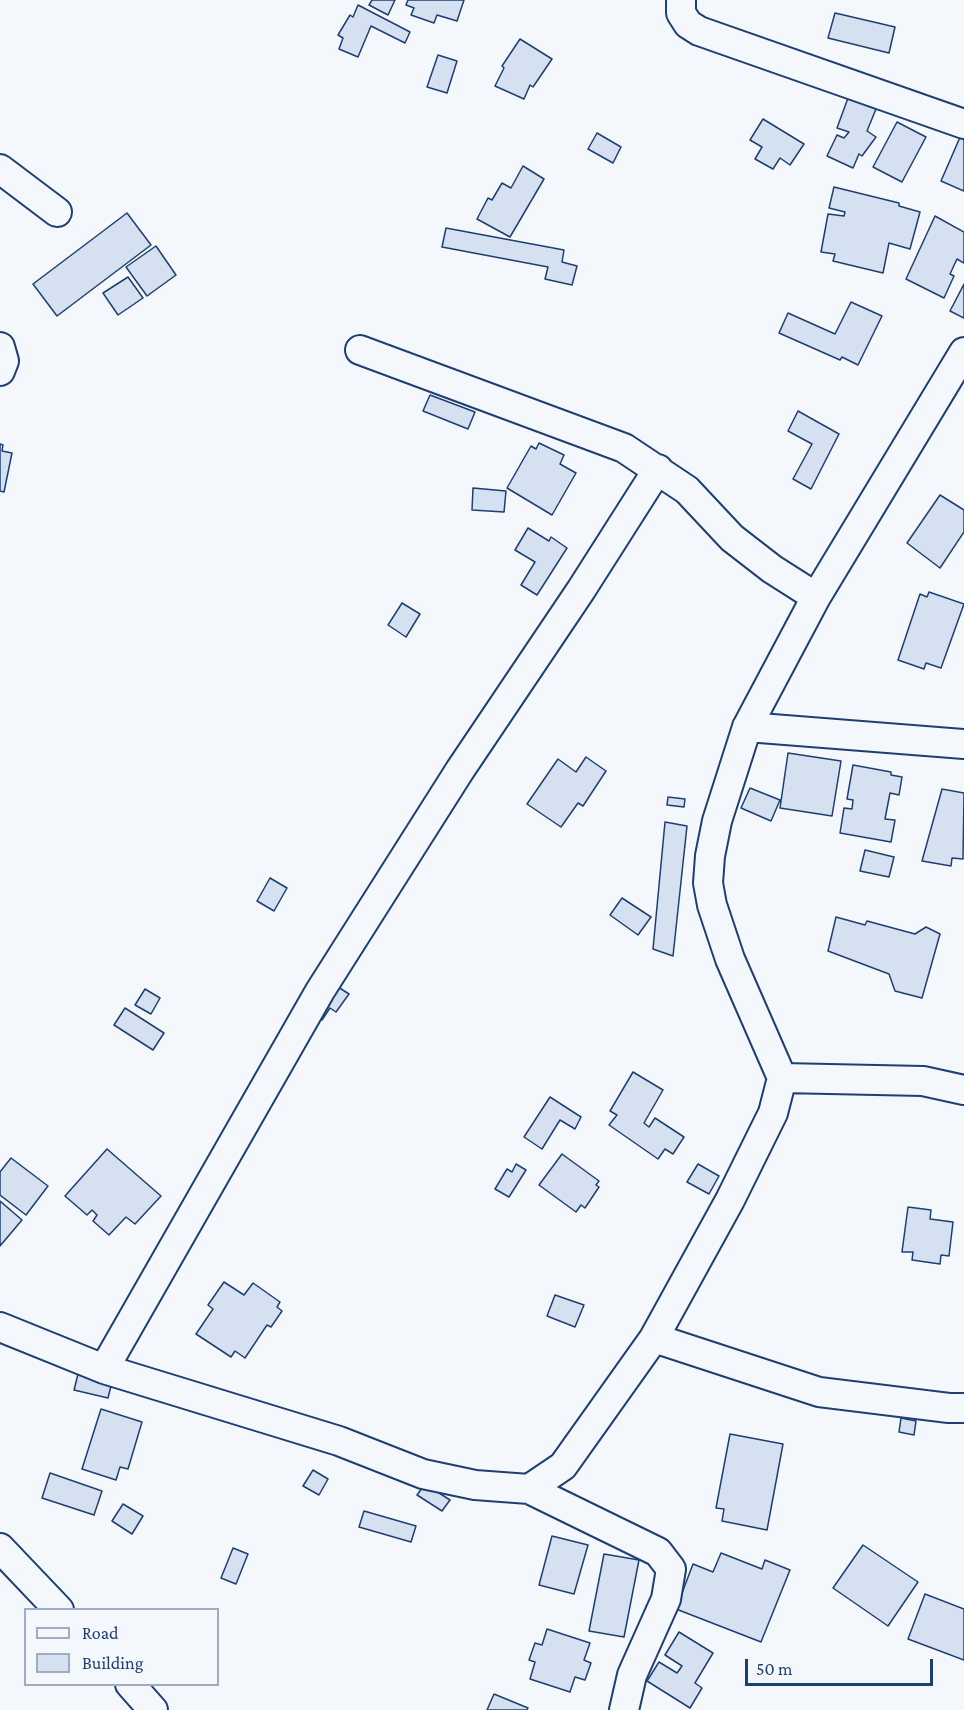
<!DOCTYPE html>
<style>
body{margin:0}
#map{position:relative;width:964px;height:1710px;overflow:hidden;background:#f4f7fb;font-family:"Crimson Pro",serif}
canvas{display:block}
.legend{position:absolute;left:24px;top:1608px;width:195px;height:78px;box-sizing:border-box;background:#f4f7fb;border:2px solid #9eadc5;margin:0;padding:8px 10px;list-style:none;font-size:18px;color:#1d3f73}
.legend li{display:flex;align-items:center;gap:12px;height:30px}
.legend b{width:30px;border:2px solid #9eadc5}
.scale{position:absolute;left:745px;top:1659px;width:188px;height:27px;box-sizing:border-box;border:3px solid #1d3f73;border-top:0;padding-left:8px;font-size:18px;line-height:21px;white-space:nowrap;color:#1d3f73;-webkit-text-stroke:4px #f4f7fb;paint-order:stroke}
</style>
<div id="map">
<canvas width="964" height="1710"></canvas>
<ul class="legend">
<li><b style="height:8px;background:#f4f7fb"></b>Road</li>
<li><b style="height:16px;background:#d5e0f0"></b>Building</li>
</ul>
<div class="scale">50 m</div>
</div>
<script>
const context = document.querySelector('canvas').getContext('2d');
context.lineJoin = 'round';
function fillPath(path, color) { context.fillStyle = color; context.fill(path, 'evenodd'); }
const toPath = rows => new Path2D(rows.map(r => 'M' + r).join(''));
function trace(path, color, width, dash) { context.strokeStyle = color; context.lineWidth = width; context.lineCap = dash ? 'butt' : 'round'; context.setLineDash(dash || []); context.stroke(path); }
const building = toPath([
 [372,0,395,0,388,15,369,5,372,0],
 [408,0,464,0,457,21,437,15,434,23,411,15,414,8,406,5,408,0],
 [358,5,410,32,405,43,371,26,358,57,339,49,343,38,338,35,350,15,353,17,358,5],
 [835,13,895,27,889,53,828,38,835,13],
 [520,39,552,59,533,87,530,85,524,99,495,86,504,68,502,66,520,39],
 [438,55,457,61,447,93,427,87,438,55],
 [848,98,876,109,867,131,876,137,862,156,859,154,853,168,827,156,837,135,844,138,849,132,837,128,848,98],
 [763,119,804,144,790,165,780,158,773,169,755,159,762,147,750,140,763,119],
 [897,122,926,137,902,182,873,167,897,122],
 [964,128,964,191,941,181,964,128],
 [597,133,621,147,613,163,588,149,597,133],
 [523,166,544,179,510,237,477,219,488,198,492,200,502,183,511,188,523,166],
 [834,187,899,203,899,206,920,212,910,249,889,243,883,273,833,261,835,254,821,252,828,214,844,216,845,212,829,208,834,187],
 [127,213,151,245,57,316,33,284,127,213],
 [935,216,964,232,964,263,957,259,950,274,954,276,944,298,906,279,935,216],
 [446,228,564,250,562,262,577,266,572,285,545,279,548,267,442,247,446,228],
 [156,246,176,275,147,296,126,267,156,246],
 [128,277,143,298,118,315,103,293,128,277],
 [964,284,964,318,950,311,964,284],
 [851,302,882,316,858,365,842,357,840,360,779,333,788,313,835,334,851,302],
 [430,395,475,412,468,429,423,411,430,395],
 [798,411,839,434,811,489,793,479,812,444,788,431,798,411],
 [539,443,564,455,560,464,576,473,552,515,507,488,531,446,536,449,539,443],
 [0,444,3,445,2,451,12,453,4,492,0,491,0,444],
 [473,488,506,491,504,512,472,510,473,488],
 [940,495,964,510,964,532,940,568,907,543,940,495],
 [528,528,549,541,551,537,567,548,537,595,521,585,535,562,515,550,528,528],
 [929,592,964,604,941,668,926,663,924,669,898,660,920,594,927,597,929,592],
 [402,603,420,614,406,637,388,625,402,603],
 [788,753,841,761,832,816,780,808,788,753],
 [586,757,606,771,583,806,578,803,561,827,527,804,558,759,576,772,586,757],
 [853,765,891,772,891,775,902,777,899,795,890,793,885,819,895,820,891,842,840,833,844,808,852,809,853,800,847,799,853,765],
 [750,788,780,800,771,821,741,808,750,788],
 [942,789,964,793,963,859,952,858,951,866,922,861,942,789],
 [668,797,685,799,684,807,667,805,668,797],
 [665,822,687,826,673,956,653,949,665,822],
 [865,850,894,857,889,877,860,871,865,850],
 [270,878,287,888,274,911,257,901,270,878],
 [622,898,651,917,638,935,610,915,622,898],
 [836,917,865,925,867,921,915,934,926,927,940,934,922,998,895,991,889,974,828,951,836,917],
 [332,983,349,994,336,1012,330,1008,322,1020,315,1014,332,983],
 [145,989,160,998,151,1014,135,1005,145,989],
 [125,1008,164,1033,153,1050,114,1025,125,1008],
 [633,1072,663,1090,644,1123,649,1127,655,1118,684,1137,673,1154,665,1149,658,1159,609,1125,617,1115,610,1111,633,1072],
 [550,1097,581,1117,575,1129,560,1120,542,1149,524,1137,550,1097],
 [107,1149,161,1196,135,1224,126,1217,109,1235,93,1221,97,1215,92,1210,87,1215,65,1196,107,1149],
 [562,1154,599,1181,596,1185,599,1187,585,1208,581,1205,576,1212,539,1185,562,1154],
 [11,1158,48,1186,26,1215,0,1195,0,1172,11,1158],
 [516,1164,526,1170,509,1197,495,1189,507,1169,512,1172,516,1164],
 [698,1164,719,1176,709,1194,687,1182,698,1164],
 [0,1201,22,1220,0,1246,0,1201],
 [908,1207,931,1210,930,1219,953,1222,949,1256,941,1255,940,1264,912,1260,913,1252,902,1252,908,1207],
 [224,1282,244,1295,253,1283,280,1302,277,1307,282,1311,271,1327,267,1325,245,1358,235,1351,231,1357,196,1334,213,1309,208,1305,224,1282],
 [555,1295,584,1305,575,1327,547,1316,555,1295],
 [79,1370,113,1378,108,1398,74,1390,79,1370],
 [101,1409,142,1422,128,1469,120,1467,116,1480,82,1469,101,1409],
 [901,1418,916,1421,914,1435,899,1432,901,1418],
 [730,1434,783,1444,767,1530,722,1521,724,1509,716,1508,730,1434],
 [313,1470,328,1479,319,1495,303,1486,313,1470],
 [50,1473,102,1491,94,1515,42,1498,50,1473],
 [425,1484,450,1500,442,1511,417,1495,425,1484],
 [123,1504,143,1516,132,1534,112,1521,123,1504],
 [364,1511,416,1526,411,1542,359,1527,364,1511],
 [552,1536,588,1545,574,1594,539,1585,552,1536],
 [863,1545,918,1582,888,1626,833,1588,863,1545],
 [233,1548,248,1554,236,1584,221,1578,233,1548],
 [721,1553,762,1569,765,1560,790,1570,761,1642,676,1609,693,1564,713,1572,721,1553],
 [604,1554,639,1560,624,1637,589,1631,604,1554],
 [925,1594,964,1609,964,1660,908,1639,925,1594],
 [547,1629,590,1643,584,1660,591,1663,585,1680,575,1677,570,1692,530,1679,535,1662,529,1660,535,1643,542,1645,547,1629],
 [679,1632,713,1653,695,1683,702,1688,690,1708,647,1681,659,1662,677,1673,682,1666,665,1655,679,1632],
 [494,1694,528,1708,527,1710,487,1710,494,1694]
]);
fillPath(building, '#d5e0f0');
trace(building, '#1d3f73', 1.5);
const minor = toPath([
 [681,0,681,13,688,24,699,31,964,124],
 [0,169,57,212],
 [0,347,4,361,0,371],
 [360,350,624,448,687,490,732,538,772,569,816,597],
 [747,727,964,744],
 [782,1078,923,1081,964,1090],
 [0,1327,104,1369,339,1441,423,1474,475,1485,529,1489,563,1466,654,1338,730,1200,773,1113,782,1078,730,959,712,905,708,883,710,856,717,821,747,727,816,597,964,352],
 [654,1338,819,1392,949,1408,964,1408],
 [104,1369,320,991,460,770,581,590,658,469],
 [529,1489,658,1552,671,1569,666,1599,632,1675,624,1710],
 [0,1548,59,1610],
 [130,1684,153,1710]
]);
trace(minor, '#1d3f73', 32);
trace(minor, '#f4f7fb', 28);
</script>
